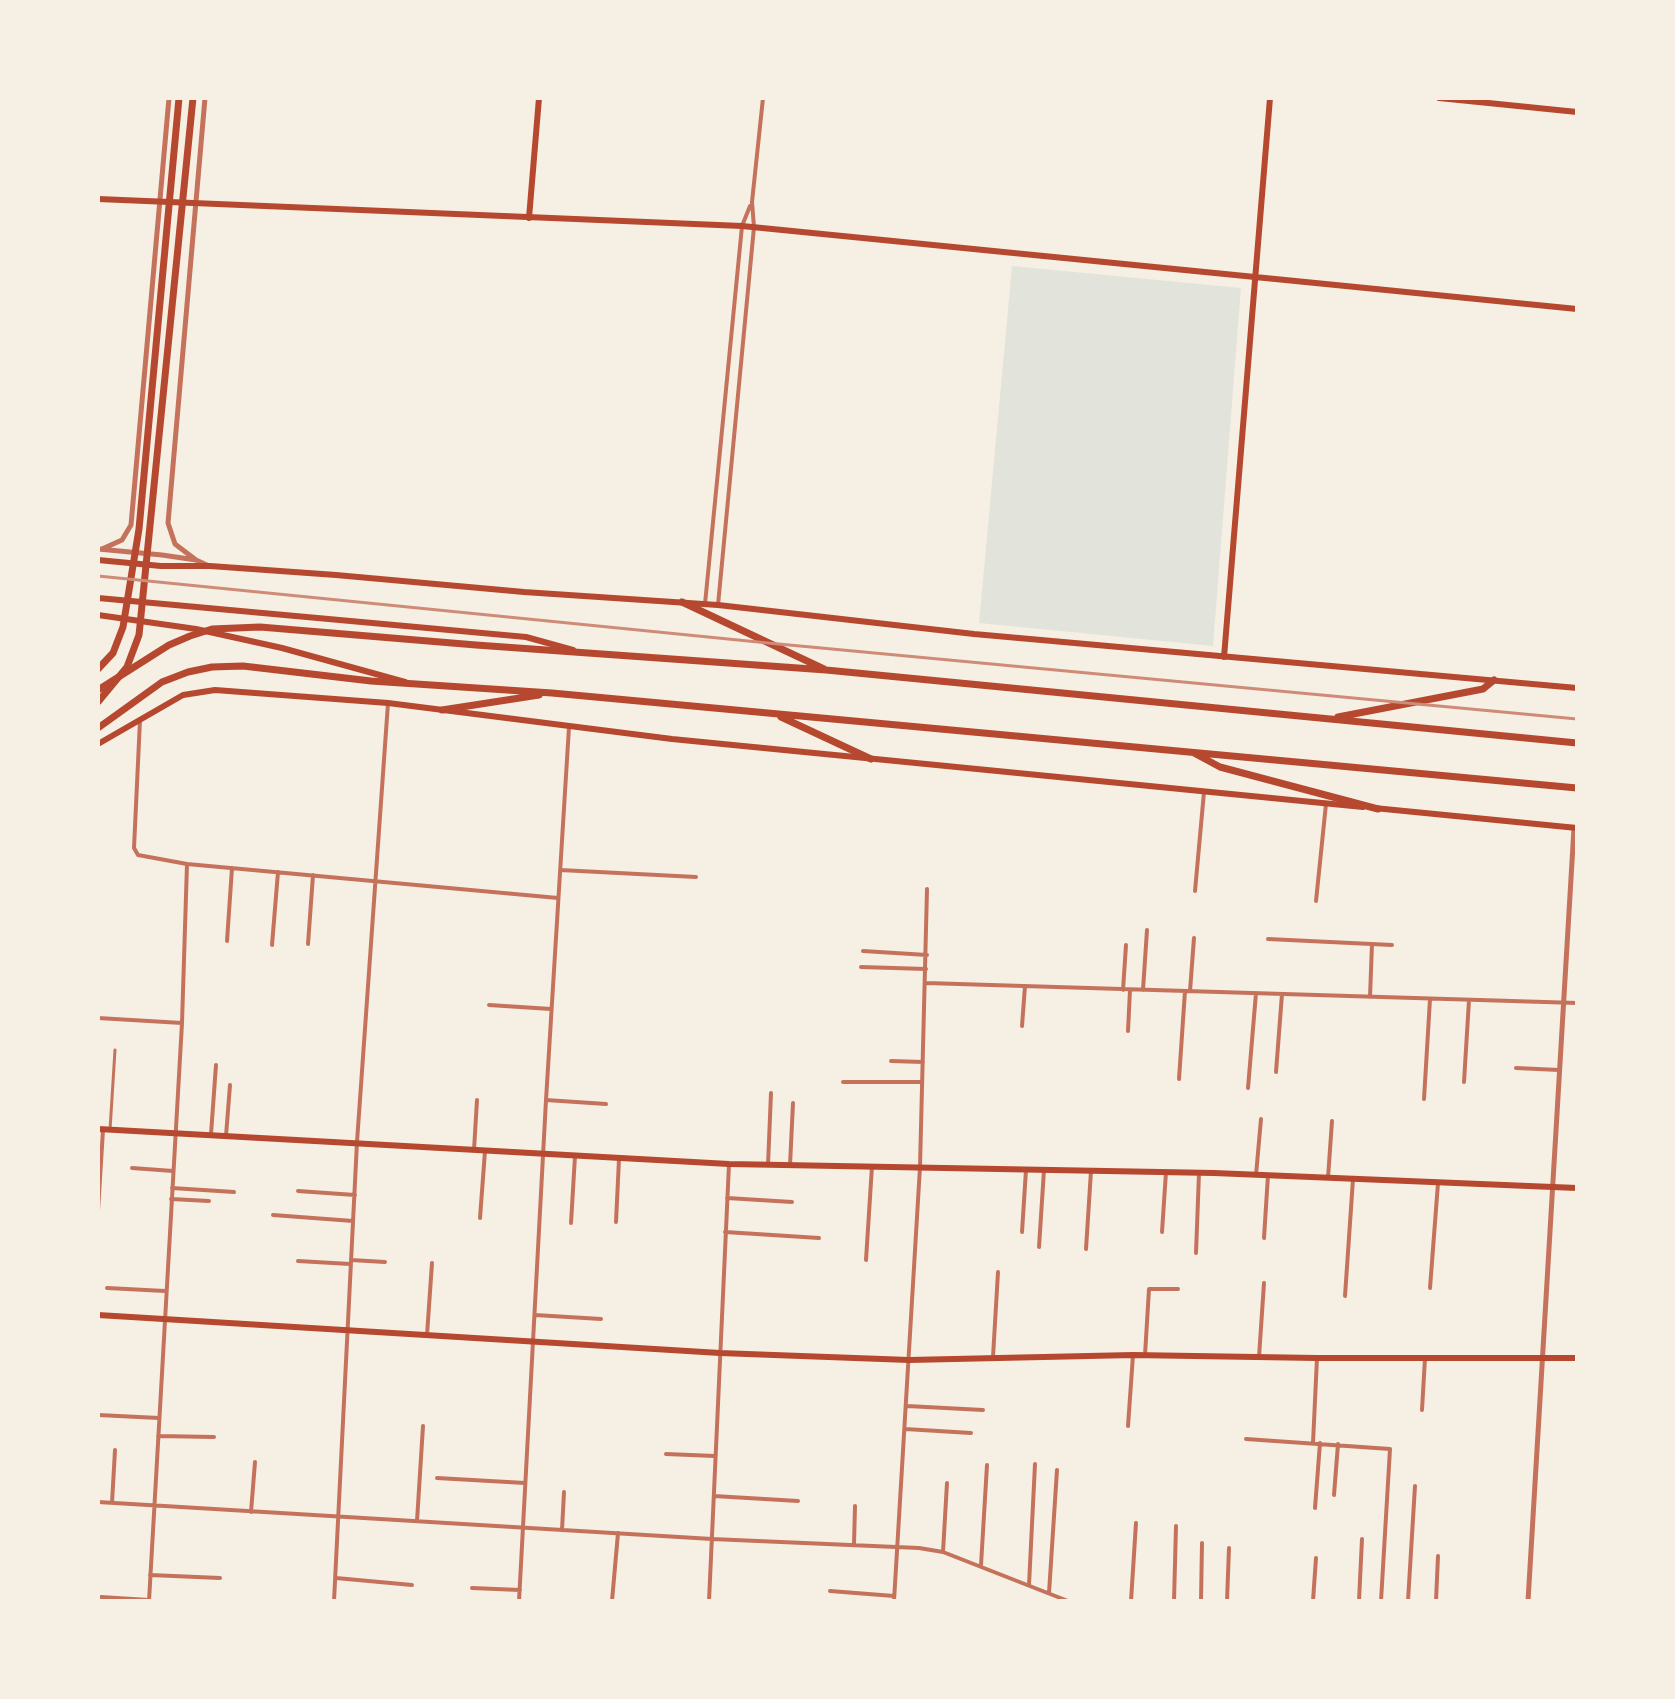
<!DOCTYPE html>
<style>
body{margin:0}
#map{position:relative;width:1675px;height:1699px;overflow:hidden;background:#f6efe4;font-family:"Work Sans",sans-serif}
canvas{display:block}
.frame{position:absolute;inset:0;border:100px solid #f6efe4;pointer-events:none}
</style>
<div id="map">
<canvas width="1675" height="1699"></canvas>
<div class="frame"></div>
</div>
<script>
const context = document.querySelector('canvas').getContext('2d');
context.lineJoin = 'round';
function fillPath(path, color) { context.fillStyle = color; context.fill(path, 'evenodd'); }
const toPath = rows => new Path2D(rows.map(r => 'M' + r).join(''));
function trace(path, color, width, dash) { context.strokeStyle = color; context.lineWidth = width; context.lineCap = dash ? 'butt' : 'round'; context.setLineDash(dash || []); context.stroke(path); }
fillPath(toPath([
 [1012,266,1241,288,1213,646,979,623]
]), '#e2e4dc');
trace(toPath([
 [110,1130,115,1050]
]), '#c5725c', 3);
trace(toPath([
 [705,604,742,226,750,206],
 [718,605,754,227,752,202,763,98],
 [140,720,134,848,138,855,187,864,558,898],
 [560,870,696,877],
 [1195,891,1204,792],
 [1316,901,1326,804],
 [1268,939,1392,945],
 [227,941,232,868],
 [308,944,313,875],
 [272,945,278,872],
 [863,951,927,955],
 [861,967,926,969],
 [926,983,1577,1003],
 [1123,990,1126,945],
 [1143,990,1147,930],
 [1190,991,1194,938],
 [1370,997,1372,944],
 [489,1005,551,1009],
 [98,1018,182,1023],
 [1022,1026,1025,986],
 [1128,1031,1130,990],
 [891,1061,923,1062],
 [1516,1068,1559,1070],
 [1276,1072,1282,994],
 [1179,1079,1185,991],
 [843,1082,922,1082],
 [1464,1082,1469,1000],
 [1248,1088,1256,993],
 [1424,1099,1430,999],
 [546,1100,606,1104],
 [211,1134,216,1065],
 [226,1136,230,1085],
 [474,1150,477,1100],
 [768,1165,771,1093],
 [790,1165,793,1103],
 [132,1168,173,1171],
 [1256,1175,1261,1119],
 [1328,1178,1332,1121],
 [172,1188,234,1192],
 [298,1191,355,1195],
 [727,1198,792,1202],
 [171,1199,209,1201],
 [98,1211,103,1130],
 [273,1215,353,1221],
 [480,1218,485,1151],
 [616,1222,619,1159],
 [571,1223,575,1156],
 [725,1232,819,1238],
 [1022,1232,1026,1170],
 [1162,1232,1166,1172],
 [1264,1238,1268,1175],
 [1039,1247,1044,1170],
 [1086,1249,1091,1171],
 [1196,1253,1199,1173],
 [351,1260,385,1262],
 [866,1260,872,1166],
 [298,1261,350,1264],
 [107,1288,165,1291],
 [1430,1288,1438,1183],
 [1345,1296,1353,1179],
 [535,1315,601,1319],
 [427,1335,432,1263],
 [1145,1355,1149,1289,1178,1289],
 [993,1357,998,1272],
 [1259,1357,1264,1283],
 [907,1406,983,1410],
 [1422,1410,1425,1358],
 [98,1415,159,1418],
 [1128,1426,1133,1355],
 [905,1429,971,1433],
 [158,1436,214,1437],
 [1246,1439,1390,1449,1381,1601],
 [1313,1443,1317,1358],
 [666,1454,715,1456],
 [437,1478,525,1483],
 [1334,1495,1338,1444],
 [714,1496,798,1501],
 [98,1502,712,1539,919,1548,943,1552,1068,1601],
 [112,1503,115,1450],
 [1315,1508,1320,1443],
 [251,1512,255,1462],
 [417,1521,423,1426],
 [562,1530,564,1492],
 [854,1544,855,1506],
 [943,1552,947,1483],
 [981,1565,987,1465],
 [150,1575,220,1578],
 [336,1578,412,1585],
 [1029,1585,1035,1464],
 [472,1588,520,1590],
 [830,1591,894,1596],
 [1049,1593,1057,1470],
 [101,1597,149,1600],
 [149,1601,182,1023,187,864],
 [334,1601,357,1142,388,703],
 [519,1601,546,1100,569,727],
 [612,1601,618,1533],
 [709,1601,729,1164],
 [894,1601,920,1167,927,889],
 [1131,1601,1136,1523],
 [1174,1601,1176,1526],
 [1201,1601,1202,1543],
 [1227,1601,1229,1548],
 [1313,1601,1316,1558],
 [1359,1601,1362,1539],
 [1408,1601,1415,1486],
 [1436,1601,1438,1556]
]), '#c5725c', 4);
trace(toPath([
 [98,549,162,555,196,560,207,565],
 [102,549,122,540,131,525,169,98],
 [196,560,175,544,168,523,205,98],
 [1528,1601,1574,828]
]), '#c5725c', 5);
trace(toPath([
 [1439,98,1577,112],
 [98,199,742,226,1577,309],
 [529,218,539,98],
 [98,560,161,566,210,566,336,575,524,592,718,605,974,634,1577,688],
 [98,598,526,637,573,650],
 [98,615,196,629,282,648,405,682],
 [1224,657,1270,98],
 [98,744,183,695,215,690,388,703,672,739,1363,807],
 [1374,808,1577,828],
 [98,1129,729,1164,1214,1173,1577,1188],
 [98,1315,720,1353,909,1360,1133,1355,1317,1358,1577,1358]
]), '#b5482f', 6);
trace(toPath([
 [98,669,113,653,123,627,139,529,179,98],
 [98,702,127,667,139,635,193,98]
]), '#b5482f', 7);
trace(toPath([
 [682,602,824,669],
 [98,690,169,645,190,636,212,629,260,627,476,645,826,670,1577,743],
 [442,710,539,695],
 [781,717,871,759],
 [1338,717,1483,689,1494,680],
 [98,728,162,682,188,672,212,667,243,666,371,681,552,693,1577,788],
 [1194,753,1220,767,1378,809]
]), '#b5482f', 7);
trace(toPath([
 [98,576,768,643,1577,719]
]), '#cf8b77', 3);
</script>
